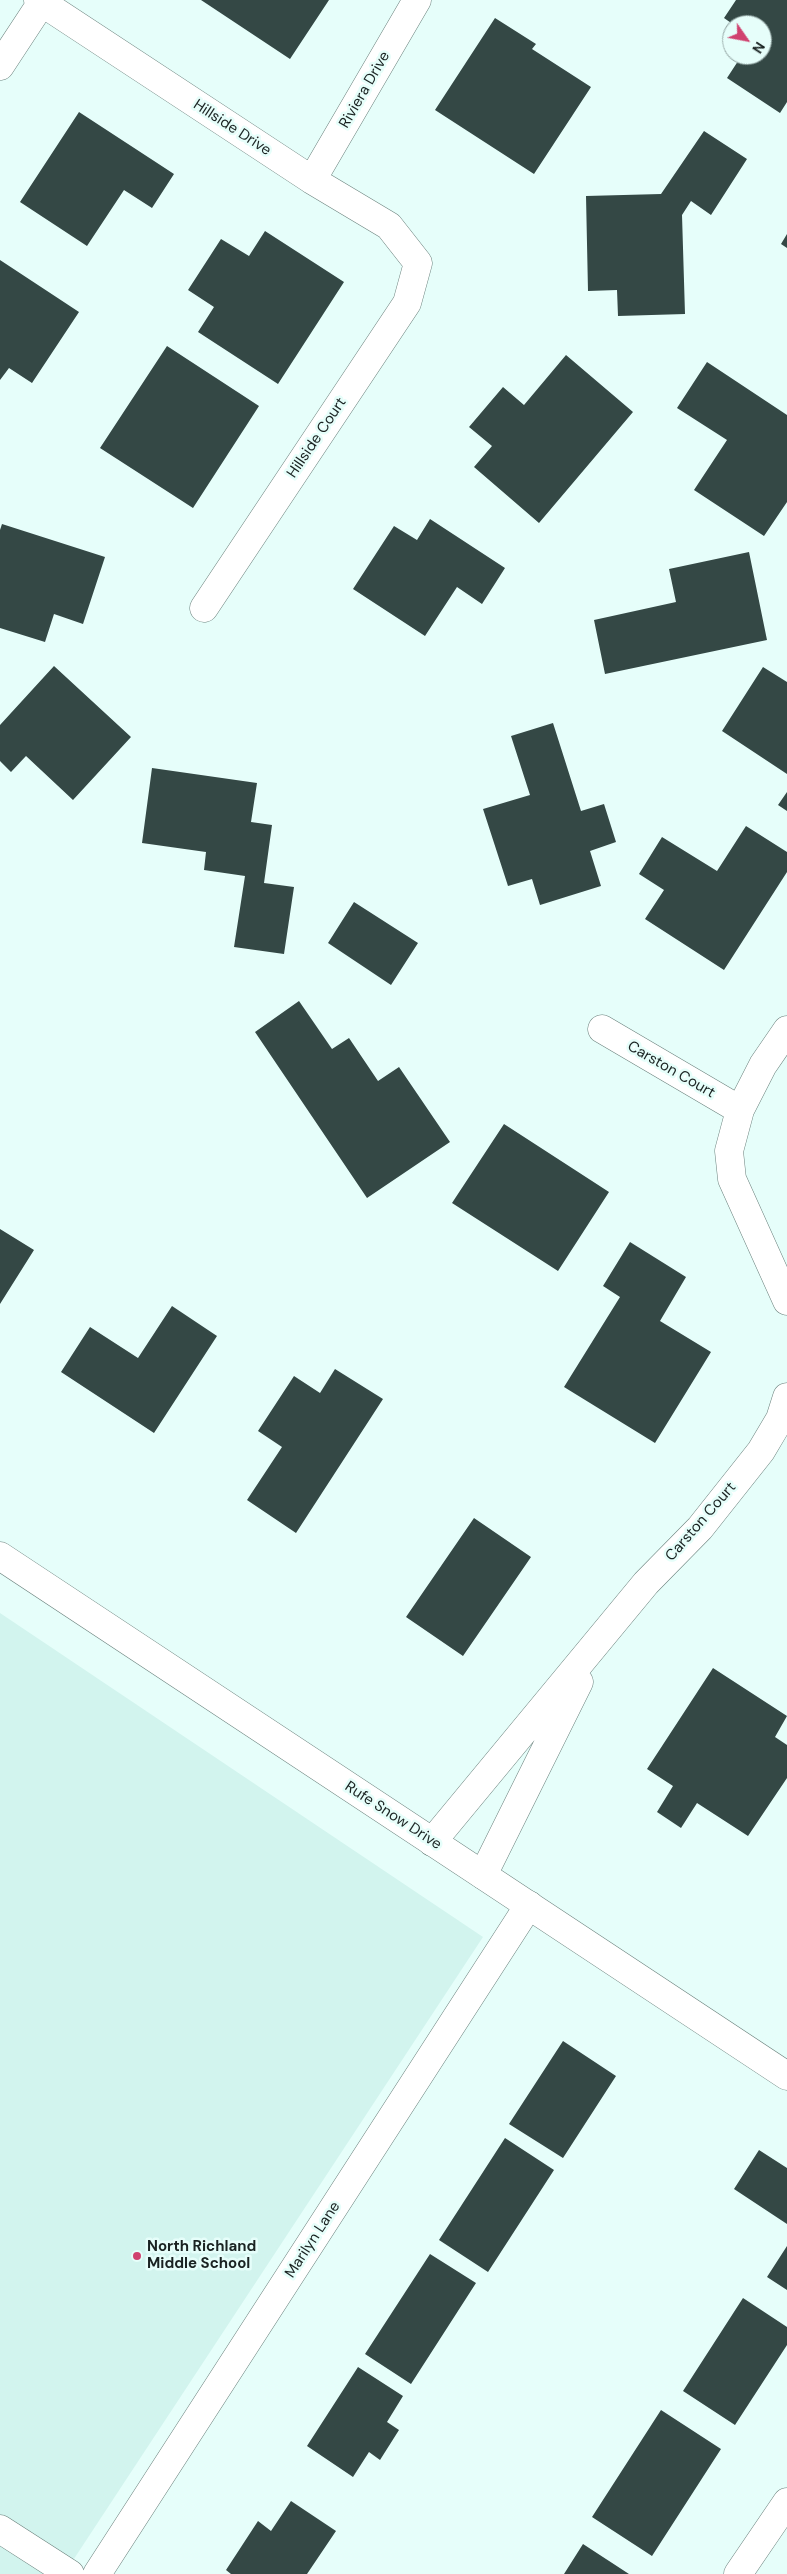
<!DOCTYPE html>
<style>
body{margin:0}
#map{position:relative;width:787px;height:2574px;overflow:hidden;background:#e6fefa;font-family:"DM Sans",sans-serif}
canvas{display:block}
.north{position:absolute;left:722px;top:15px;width:50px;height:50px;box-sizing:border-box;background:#e6fefa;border:1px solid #94a6a4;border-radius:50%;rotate:123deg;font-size:14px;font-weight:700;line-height:20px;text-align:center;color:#1a2322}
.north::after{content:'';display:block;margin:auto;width:18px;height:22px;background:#d0426f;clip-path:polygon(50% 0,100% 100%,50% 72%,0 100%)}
</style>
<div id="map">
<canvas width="787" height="2574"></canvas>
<div class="north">N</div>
</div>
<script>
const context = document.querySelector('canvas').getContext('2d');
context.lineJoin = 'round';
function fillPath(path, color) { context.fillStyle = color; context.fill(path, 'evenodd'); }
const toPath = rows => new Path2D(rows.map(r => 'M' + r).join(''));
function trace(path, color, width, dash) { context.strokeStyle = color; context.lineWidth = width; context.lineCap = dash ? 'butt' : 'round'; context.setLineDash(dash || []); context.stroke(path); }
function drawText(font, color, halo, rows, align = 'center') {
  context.font = font + ' "DM Sans",sans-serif'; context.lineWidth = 5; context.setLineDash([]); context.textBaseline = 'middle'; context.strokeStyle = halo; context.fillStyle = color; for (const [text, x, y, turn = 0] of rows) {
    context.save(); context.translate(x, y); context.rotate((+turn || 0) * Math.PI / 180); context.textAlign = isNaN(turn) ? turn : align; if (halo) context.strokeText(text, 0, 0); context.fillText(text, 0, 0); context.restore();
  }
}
fillPath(toPath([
 [0,1613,483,1937,64,2574,0,2574]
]), '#d2f4ee');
fillPath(toPath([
 [201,0,329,0,290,59],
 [736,0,787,0,787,102,780,113,727,78,742,55,762,55,762,25,734,25,724,18],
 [495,18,536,44,532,49,591,87,534,174,435,110],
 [79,112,174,174,152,208,124,190,87,246,20,202],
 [704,131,747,159,711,215,691,201,682,215,685,314,618,316,617,290,588,291,586,196,661,194],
 [265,231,344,282,278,384,198,332,214,307,188,290,221,239,249,256],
 [787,234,787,248,781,244],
 [0,260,79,312,32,383,9,368,0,380],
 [167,346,259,406,193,508,100,448],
 [566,355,633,412,539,523,474,467,492,446,469,427,503,387,524,405],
 [707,362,787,415,787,502,764,536,694,490,727,440,677,408],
 [430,519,505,568,482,604,457,587,425,636,353,589,394,526,417,540],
 [2,524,105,557,83,624,54,614,45,642,0,628,0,530],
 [749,552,767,640,605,674,594,620,676,602,669,569],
 [54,666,131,737,73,800,26,756,11,772,0,761,0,725],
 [763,667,787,682,787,774,722,731],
 [553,723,581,811,604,804,616,842,590,851,601,886,540,905,532,879,508,886,483,809,530,795,511,736],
 [152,768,257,783,251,822,272,825,264,883,294,887,284,954,234,947,245,876,204,870,206,852,142,843],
 [787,792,787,811,778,805],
 [746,826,787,852,787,872,724,970,645,919,664,890,639,874,662,837,717,871],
 [354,902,418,943,391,985,328,943],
 [299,1001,332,1049,349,1038,378,1081,399,1067,450,1142,367,1198,255,1032],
 [504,1124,609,1192,558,1271,452,1203],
 [0,1229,34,1250,0,1304],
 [630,1242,686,1277,660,1321,711,1352,655,1443,564,1387,620,1297,603,1286],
 [172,1306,217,1336,154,1433,61,1372,90,1327,138,1358],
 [335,1369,383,1399,296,1533,247,1500,282,1447,258,1431,294,1376,320,1393],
 [474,1518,531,1557,463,1656,406,1617],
 [713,1668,787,1716,775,1737,787,1745,787,1778,748,1836,697,1803,681,1828,657,1812,673,1786,647,1769],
 [563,2041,616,2076,563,2158,509,2124],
 [505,2138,554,2170,488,2272,439,2240],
 [759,2150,787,2168,787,2224,734,2189],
 [787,2246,787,2290,767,2277],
 [430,2254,476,2283,411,2384,365,2354],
 [743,2298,787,2327,787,2345,735,2425,683,2391],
 [358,2367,403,2396,387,2422,399,2430,380,2460,369,2452,353,2477,307,2446],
 [661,2410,721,2449,652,2556,592,2517],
 [291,2501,336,2531,307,2574,231,2574,226,2570,258,2521,271,2531],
 [583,2544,629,2574,564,2574]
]), '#344845');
const minor = toPath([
 [38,0,312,180,389,226,418,263,407,303,204,608],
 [0,66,42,2],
 [312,180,417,0],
 [602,1029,740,1110],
 [787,1030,763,1065,740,1110,729,1151,732,1179,787,1301],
 [432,1842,646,1583,700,1528,761,1451,780,1419,787,1397],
 [483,1875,579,1682],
 [0,2529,70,2574],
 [97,2574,529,1905],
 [738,2574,787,2502]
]);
const major = toPath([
 [0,1556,787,2076]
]);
trace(minor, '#6a807c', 29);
trace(major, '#6a807c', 29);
trace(minor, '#fff', 28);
trace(major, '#fff', 28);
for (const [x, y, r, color] of [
 [137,2256,5,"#d0426f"]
]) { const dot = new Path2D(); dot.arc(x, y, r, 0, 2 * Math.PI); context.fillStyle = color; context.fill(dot); trace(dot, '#e6fefa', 2); }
drawText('15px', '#1a2322', '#e6fefa', [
 ["Riviera Drive",365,90,-60],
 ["Hillside Drive",232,128,33],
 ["Hillside Court",317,438,-56],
 ["Carston Court",671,1070,30],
 ["Carston Court",701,1522,-49],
 ["Rufe Snow Drive",393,1816,33],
 ["Marilyn Lane",313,2240,-57]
]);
drawText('bold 15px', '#1a2322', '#e6fefa', [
 ["North Richland",147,2247],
 ["Middle School",147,2264]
], 'left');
</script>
